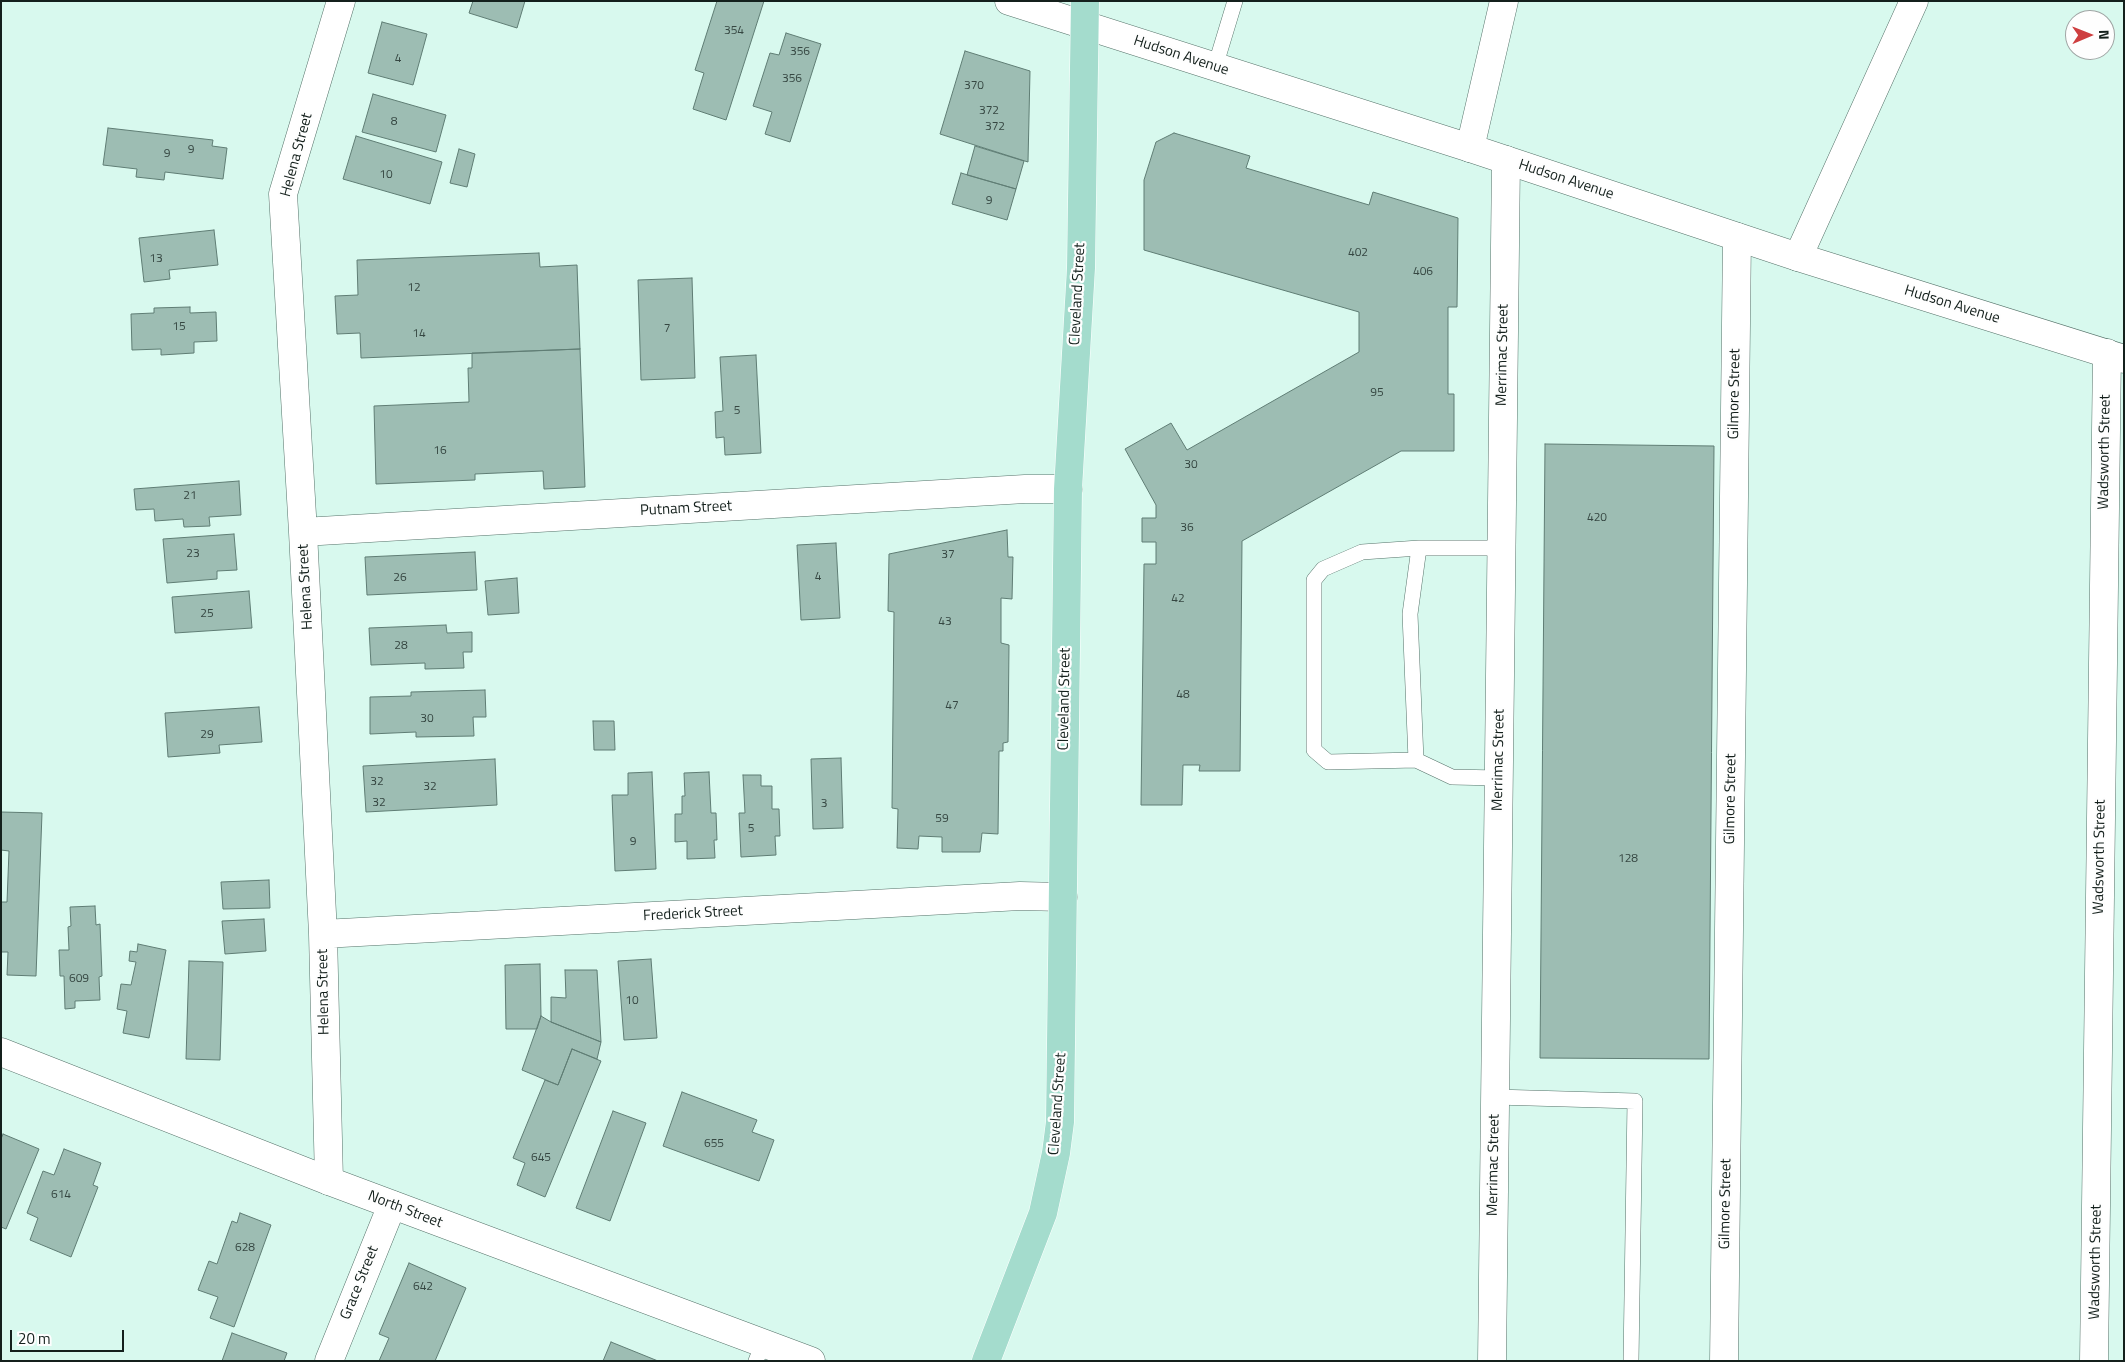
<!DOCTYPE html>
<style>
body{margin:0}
#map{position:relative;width:2125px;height:1362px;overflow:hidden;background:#d8f9ee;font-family:"Titillium Web",sans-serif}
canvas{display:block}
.frame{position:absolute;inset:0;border:2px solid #14201c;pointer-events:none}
.north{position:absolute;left:2065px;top:10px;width:50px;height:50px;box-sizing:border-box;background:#fefefe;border:1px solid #a0a5a4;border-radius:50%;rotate:89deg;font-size:14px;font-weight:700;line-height:20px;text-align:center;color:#14201c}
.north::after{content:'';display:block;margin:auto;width:18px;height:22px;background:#ce3f40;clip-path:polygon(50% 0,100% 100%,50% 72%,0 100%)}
.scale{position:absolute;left:10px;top:1330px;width:114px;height:22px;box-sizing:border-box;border:2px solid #14201c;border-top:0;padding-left:6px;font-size:15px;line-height:18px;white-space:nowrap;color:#14201c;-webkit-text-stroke:4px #fefefe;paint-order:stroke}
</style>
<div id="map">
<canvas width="2125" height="1362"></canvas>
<div class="frame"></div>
<div class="north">N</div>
<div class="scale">20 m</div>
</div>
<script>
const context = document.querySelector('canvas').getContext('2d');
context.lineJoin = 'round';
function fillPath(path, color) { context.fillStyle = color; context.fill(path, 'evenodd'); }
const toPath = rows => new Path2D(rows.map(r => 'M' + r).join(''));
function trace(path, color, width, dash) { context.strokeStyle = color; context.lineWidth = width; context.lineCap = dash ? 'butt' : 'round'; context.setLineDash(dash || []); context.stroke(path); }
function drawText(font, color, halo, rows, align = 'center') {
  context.font = font + ' "Titillium Web",sans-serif'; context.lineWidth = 4.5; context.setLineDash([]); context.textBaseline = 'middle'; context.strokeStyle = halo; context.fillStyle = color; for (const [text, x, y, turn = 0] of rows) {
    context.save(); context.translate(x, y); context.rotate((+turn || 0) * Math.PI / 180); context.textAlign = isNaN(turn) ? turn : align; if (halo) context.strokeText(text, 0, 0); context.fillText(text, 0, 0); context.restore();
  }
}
const building = toPath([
 [473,1,525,1,517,28,469,13,473,1],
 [717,1,764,1,726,120,693,109,704,73,695,70,717,1],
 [382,22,427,34,413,85,368,73,382,22],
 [786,33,821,44,790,142,765,134,772,112,753,106,770,53,779,55,786,33],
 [965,51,1030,71,1028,162,940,134,965,51],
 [373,94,446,115,436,152,362,132,373,94],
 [108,128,213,140,212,146,227,148,223,179,165,172,164,180,136,177,137,169,103,165,108,128],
 [1174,133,1250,156,1246,168,1369,205,1373,192,1458,218,1457,307,1448,307,1448,394,1454,394,1454,451,1401,451,1242,541,1240,771,1199,771,1200,765,1183,765,1182,805,1141,805,1144,564,1156,564,1156,542,1142,542,1142,518,1156,518,1156,505,1125,449,1171,423,1187,450,1359,352,1359,312,1144,250,1144,180,1156,142,1174,133],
 [356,136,442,162,430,204,343,179,356,136],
 [975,146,1024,161,1016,189,967,175,975,146],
 [459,149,475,154,467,187,450,183,459,149],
 [961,173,1016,189,1007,220,952,204,961,173],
 [214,230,218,265,169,270,170,279,144,282,139,238,214,230],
 [539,253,540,267,577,265,580,349,361,358,360,333,337,334,335,296,358,295,357,260,539,253],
 [692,278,695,378,641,380,638,280,692,278],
 [190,307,190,313,216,312,217,341,194,342,194,353,161,355,161,349,132,350,131,314,154,313,154,308,190,307],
 [580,349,585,487,544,489,543,471,475,474,475,480,376,484,374,406,469,402,468,368,472,368,472,353,580,349],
 [756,355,761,453,725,455,724,437,716,438,715,412,723,411,720,357,756,355],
 [1545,444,1714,446,1709,1059,1540,1058,1545,444],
 [239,481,241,515,209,517,210,526,184,527,183,519,155,521,154,509,136,510,134,489,239,481],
 [1007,530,1008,557,1013,557,1012,599,1001,598,1001,643,1009,645,1008,742,1003,743,1003,751,999,751,998,834,982,833,980,852,942,852,942,837,919,836,918,849,897,848,898,809,892,808,894,612,888,611,889,554,1007,530],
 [234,534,237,570,217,571,217,579,167,583,163,539,234,534],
 [836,543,840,618,801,620,797,545,836,543],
 [475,552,477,590,367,595,365,557,475,552],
 [517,578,519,613,488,615,485,581,517,578],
 [249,591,252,628,175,633,172,597,249,591],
 [446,625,447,633,472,632,472,652,463,652,464,668,425,669,425,663,371,665,369,628,446,625],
 [485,690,486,717,473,717,474,736,416,737,416,732,370,734,370,697,411,696,411,692,485,690],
 [259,707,262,742,219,745,220,753,168,757,165,713,259,707],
 [593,721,614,721,615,750,594,750,593,721],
 [841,758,843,828,813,829,811,759,841,758],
 [495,759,497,805,366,812,363,766,495,759],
 [652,772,656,869,615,871,612,795,628,795,628,773,652,772],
 [709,772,711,813,716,813,717,840,714,840,715,858,687,859,687,841,675,842,675,814,682,814,682,796,685,796,684,773,709,772],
 [743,775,761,775,761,786,772,786,772,809,779,809,780,836,775,836,776,855,741,857,739,813,745,813,743,775],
 [1,812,42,813,36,976,7,975,8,952,1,952,1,902,7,902,9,851,1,850,1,812],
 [269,880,270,908,223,909,221,882,269,880],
 [95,906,96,925,100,924,102,976,99,977,100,1000,75,1001,75,1008,65,1009,64,976,60,976,59,950,69,950,68,927,71,926,70,907,95,906],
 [264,919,266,951,225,954,222,921,264,919],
 [138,944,166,950,149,1038,123,1033,127,1011,117,1009,121,984,131,985,136,962,129,961,130,951,137,952,138,944],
 [651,959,657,1038,624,1040,618,961,651,959],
 [189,961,223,962,220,1060,186,1059,189,961],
 [540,964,541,1016,537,1029,506,1029,505,965,540,964],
 [565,970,597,970,601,1042,551,1022,551,997,566,998,565,970],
 [541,1016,551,1022,601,1042,597,1059,572,1049,558,1085,522,1070,541,1016],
 [572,1049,601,1061,545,1197,517,1185,525,1163,513,1158,545,1080,558,1085,572,1049],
 [682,1092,757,1120,752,1132,774,1140,759,1181,663,1146,682,1092],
 [613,1111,646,1123,610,1221,576,1208,613,1111],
 [3,1134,39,1149,6,1229,1,1227,1,1139,3,1134],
 [64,1149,101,1163,93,1185,98,1187,71,1257,30,1240,38,1218,27,1213,43,1171,54,1175,64,1149],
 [240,1213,271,1225,234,1327,210,1318,218,1297,198,1290,209,1261,217,1264,232,1221,237,1223,240,1213],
 [409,1263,466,1288,435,1361,379,1361,389,1338,379,1334,409,1263],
 [232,1333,287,1353,284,1361,222,1361,232,1333],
 [611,1342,658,1361,603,1361,611,1342]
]);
fillPath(building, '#9dbdb3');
trace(building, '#5f7d74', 1);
const lane = toPath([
 [1215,67,1235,1],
 [1416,760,1328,762,1314,750,1314,580,1323,569,1362,552,1419,548],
 [1498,778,1452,777,1416,760,1410,614,1419,548,1501,548],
 [1495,1097,1635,1101,1631,1361],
 [756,1361,763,1343]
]);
const street = toPath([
 [1470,148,1504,1],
 [1798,257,1914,1],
 [303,532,1025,489,1068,489],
 [323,934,1020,896,1063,897],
 [329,1181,323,934,303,532,283,194,341,1],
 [329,1361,392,1205],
 [1492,1361,1506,160],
 [1724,1361,1737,237],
 [2094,1361,2107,353]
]);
const secondary = toPath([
 [1009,1,1470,148,1798,257,2124,359],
 [1,1052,329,1181,811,1361]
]);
const primary = toPath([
 [986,1361,1043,1213,1056,1153,1060,1122,1068,489,1081,268,1085,1]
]);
trace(lane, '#56736a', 16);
trace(street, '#56736a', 29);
trace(secondary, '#56736a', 29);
trace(primary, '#fff', 29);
trace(lane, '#fff', 15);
trace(street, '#fff', 28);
trace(secondary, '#fff', 28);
trace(primary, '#a4dccd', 28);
drawText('12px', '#364742', null, [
 ["354",734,31],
 ["356",800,52],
 ["4",398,59],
 ["356",792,79],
 ["370",974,86],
 ["372",989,111],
 ["8",394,122],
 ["372",995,127],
 ["9",191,150],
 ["9",167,154],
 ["10",386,175],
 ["9",989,201],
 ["402",1358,253],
 ["13",156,259],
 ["406",1423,272],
 ["12",414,288],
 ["15",179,327],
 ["7",667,329],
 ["14",419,334],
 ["95",1377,393],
 ["5",737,411],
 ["16",440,451],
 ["30",1191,465],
 ["21",190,496],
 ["420",1597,518],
 ["36",1187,528],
 ["23",193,554],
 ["37",948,555],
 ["4",818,577],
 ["26",400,578],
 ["42",1178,599],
 ["25",207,614],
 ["43",945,622],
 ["28",401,646],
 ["48",1183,695],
 ["47",952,706],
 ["30",427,719],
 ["29",207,735],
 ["32",377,782],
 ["32",430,787],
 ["32",379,803],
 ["3",824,804],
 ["59",942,819],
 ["5",751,829],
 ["9",633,842],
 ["128",1628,859],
 ["609",79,979],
 ["10",632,1001],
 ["655",714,1144],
 ["645",541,1158],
 ["614",61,1195],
 ["628",245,1248],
 ["642",423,1287]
]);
drawText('15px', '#14201c', '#fefefe', [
 ["Hudson Avenue",1181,56,18],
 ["Helena Street",297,155,-75],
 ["Hudson Avenue",1566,180,18],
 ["Cleveland Street",1078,294,-87],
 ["Hudson Avenue",1952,305,17],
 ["Merrimac Street",1503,355,-89],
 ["Gilmore Street",1735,394,-89],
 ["Wadsworth Street",2105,452,-89],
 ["Putnam Street",686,509,-3],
 ["Helena Street",306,587,-93],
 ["Cleveland Street",1065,699,-89],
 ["Merrimac Street",1499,760,-89],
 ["Gilmore Street",1731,799,-89],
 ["Wadsworth Street",2100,857,-89],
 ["Frederick Street",693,914,-3],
 ["Helena Street",324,992,-91],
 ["Cleveland Street",1058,1104,-86],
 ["Merrimac Street",1494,1165,-89],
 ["Gilmore Street",1726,1204,-89],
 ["North Street",405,1210,21],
 ["Wadsworth Street",2096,1262,-89],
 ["Grace Street",360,1283,-68]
]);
</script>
